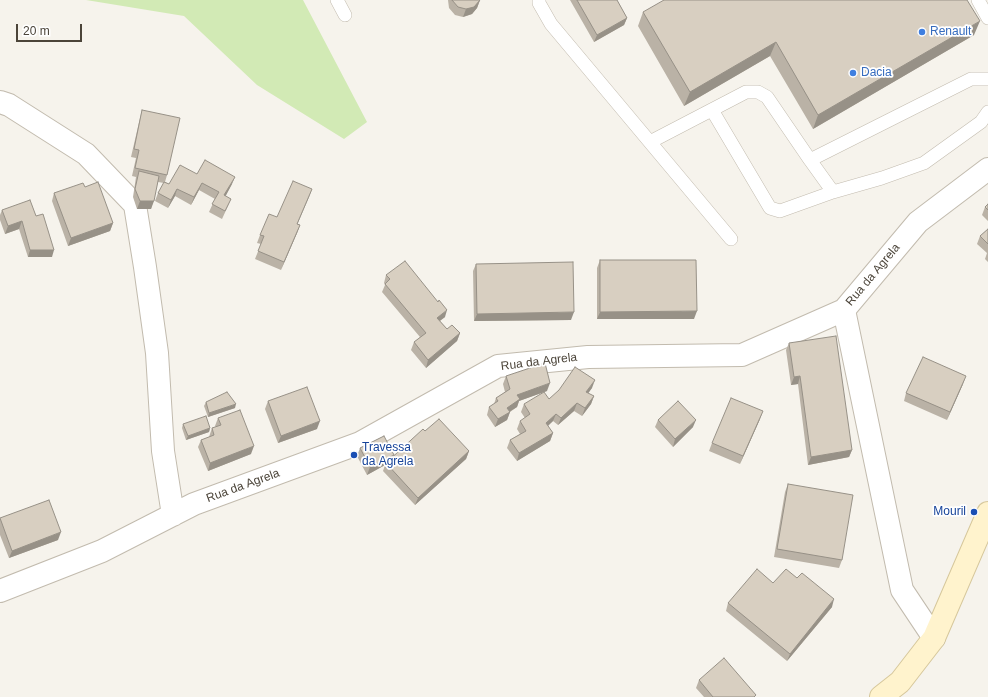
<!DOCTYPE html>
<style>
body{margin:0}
#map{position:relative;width:988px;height:697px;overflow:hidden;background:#f6f3ec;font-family:Helvetica,sans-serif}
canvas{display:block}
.scale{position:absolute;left:16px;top:24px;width:66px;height:18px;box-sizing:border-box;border:2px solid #4b4439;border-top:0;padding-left:5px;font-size:12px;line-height:14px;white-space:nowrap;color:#4b4439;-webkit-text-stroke:3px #fff;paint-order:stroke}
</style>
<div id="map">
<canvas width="988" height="697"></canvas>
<div class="scale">20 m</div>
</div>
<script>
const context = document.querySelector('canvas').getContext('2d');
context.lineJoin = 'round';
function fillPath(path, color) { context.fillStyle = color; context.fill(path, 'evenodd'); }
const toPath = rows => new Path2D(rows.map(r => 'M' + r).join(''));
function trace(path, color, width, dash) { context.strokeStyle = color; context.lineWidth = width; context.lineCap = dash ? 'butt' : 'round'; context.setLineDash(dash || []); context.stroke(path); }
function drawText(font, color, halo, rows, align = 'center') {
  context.font = font + ' Helvetica,sans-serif'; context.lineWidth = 3.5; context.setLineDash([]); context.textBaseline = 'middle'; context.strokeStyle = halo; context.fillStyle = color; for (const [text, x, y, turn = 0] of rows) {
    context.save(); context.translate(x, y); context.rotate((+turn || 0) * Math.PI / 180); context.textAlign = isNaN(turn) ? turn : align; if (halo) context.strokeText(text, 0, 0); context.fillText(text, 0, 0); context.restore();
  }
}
fillPath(toPath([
 [86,0,303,0,367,122,344,139,257,85,184,16]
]), '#d2eab5');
const lane = toPath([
 [337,0,345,15],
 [539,0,539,3,551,24,731,239],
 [978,0,988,18],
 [712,110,770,208,780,211,833,192,882,178,924,163,981,122,988,112],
 [650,142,746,92,758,92,767,97,810,160,833,192],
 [810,160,971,79,988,79]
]);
const street = toPath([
 [0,102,9,105,86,154,135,205,145,267,157,353,163,451,173,515],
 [844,310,902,590,934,638],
 [0,591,102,551,194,504,360,443,498,366,588,357,742,355,844,310,918,222,988,169]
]);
const secondary = toPath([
 [881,697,900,682,934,638,988,513]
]);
trace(lane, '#c2bbae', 14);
trace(street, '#c2bbae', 24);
trace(secondary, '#d6c79b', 24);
trace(lane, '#fff', 13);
trace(street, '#fff', 22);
trace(secondary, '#fff3cd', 22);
fillPath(toPath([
 [448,0,480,0,477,8,472,14,463,17,455,15,449,8],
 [570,0,617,0,627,18,624,25,594,42],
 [643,12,974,35,813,129,770,56,684,106,638,26],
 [142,110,167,175,165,182,169,184,197,174,232,184,225,196,231,199,228,206,222,219,209,212,215,199,199,190,191,205,175,196,168,208,155,201,158,193,164,183,158,182,151,209,137,209,133,197,136,177,132,176,136,158,131,157,140,118],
 [85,187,113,223,110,231,68,246,52,201,54,193],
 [312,189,297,224,300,225,297,233,281,270,255,259,261,244,257,243,260,235,277,217],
 [988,204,988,221,982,215,985,207],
 [2,210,36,216,52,257,28,257,19,229,5,234,0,220,0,215],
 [988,229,988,262,985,259,987,253,977,244,980,236],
 [600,260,694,319,597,319,597,268],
 [476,264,571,320,474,321,473,271],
 [386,275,445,317,440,321,447,329,460,333,457,341,426,368,411,350,414,342,420,337,382,292,385,285,384,283],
 [789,343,852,450,849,457,808,465,798,384,791,385,786,350],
 [506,376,547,391,519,401,517,407,510,412,507,420,495,427,487,415,489,407,494,404,496,398,505,392,503,384],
 [963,384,947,420,904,401,906,393],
 [592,388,588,393,594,396,591,404,582,416,574,411,558,425,553,421,548,426,553,433,550,441,517,461,507,448,510,440,520,434,517,429,520,421,525,418,521,412,524,404,549,399],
 [268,401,317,429,278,443,265,409],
 [206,402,235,408,208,417,204,406],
 [218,418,251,454,208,471,198,447,201,440,209,437,212,428,216,427,215,426],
 [760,419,740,464,709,451,712,443],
 [658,420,693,427,673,447,655,427],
 [183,424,210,428,209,432,186,440,182,428],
 [425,431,469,451,466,459,415,505,383,471,385,465,367,475,357,456,360,448,393,457],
 [788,484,842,560,839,568,774,557,785,492],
 [0,518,58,540,9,558,0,535],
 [797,578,832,607,787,661,726,611,728,603,773,583],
 [699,680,755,697,704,697,696,688]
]), '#bab2a6');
fillPath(toPath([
 [480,0,477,8,472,14,463,17,466,9],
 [627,18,624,25,594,42,597,35],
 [980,21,974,35,813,129,818,115],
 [776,42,770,56,684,106,690,92],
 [235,177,232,184,222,203,224,195],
 [202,183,199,190,191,205,194,197],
 [177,189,175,196,168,208,171,200],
 [312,189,309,197,294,232,297,224],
 [140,201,154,201,151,209,137,209],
 [22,221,19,229,5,234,8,226],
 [113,223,110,231,68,246,71,238],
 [300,225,297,233,281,270,284,262],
 [30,250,54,250,52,257,28,257],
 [447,310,445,317,434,325,437,318],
 [697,311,694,319,597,319,600,312],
 [574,312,571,320,474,321,477,314],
 [460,333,457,341,426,368,428,360],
 [800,376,798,384,791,385,794,377],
 [966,376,963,384,947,420,950,412],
 [595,380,592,388,584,399,586,392],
 [550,383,547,391,519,401,517,407,504,415,507,408,517,395],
 [594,396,591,404,582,416,585,408],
 [577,403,574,411,558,425,561,418],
 [236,404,235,408,208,417,209,413],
 [763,411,760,419,740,464,743,456],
 [510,412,507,420,495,427,498,419],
 [556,414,553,421,543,430,546,423],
 [696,420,693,427,673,447,675,439],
 [320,421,317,429,278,443,281,436],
 [210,428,209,432,186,440,188,436],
 [553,433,550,441,517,461,519,453],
 [254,446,251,454,208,471,210,463],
 [852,450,849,457,808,465,811,457],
 [469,451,466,459,415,505,418,498],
 [394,455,391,462,386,463,385,465,367,475,370,467],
 [61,532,58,540,9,558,12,551],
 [834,599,832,607,787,661,790,654]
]), '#979187');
const building = toPath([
 [452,0,480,0,474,7,466,9,458,7,452,0],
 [577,0,617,0,627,18,597,35,577,0],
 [664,0,967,0,980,21,818,115,776,42,690,92,643,12,664,0],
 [142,110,180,118,167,175,135,168,139,150,134,149,142,110],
 [205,160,235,177,224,195,231,199,225,211,212,204,219,192,202,183,194,197,177,189,171,200,158,193,164,182,169,184,180,165,197,174,205,160],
 [139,171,159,176,154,201,140,201,135,189,139,171],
 [293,181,312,189,297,224,300,225,284,262,258,251,264,236,260,235,269,214,277,217,293,181],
 [98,182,113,223,71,238,54,193,83,183,85,187,98,182],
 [30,200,36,216,43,214,54,250,30,250,22,221,8,226,2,210,30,200],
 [988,204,988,210,985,207,988,204],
 [988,229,988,244,980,236,988,229],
 [600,260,696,260,697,311,600,312,600,260],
 [405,261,438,302,439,300,447,310,437,318,447,329,452,325,460,333,428,360,414,342,426,333,385,284,390,279,386,275,405,261],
 [573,262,574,312,477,314,476,264,573,262],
 [836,336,852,450,811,457,800,376,794,377,789,343,836,336],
 [923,357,966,376,950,412,906,393,923,357],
 [545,363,550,383,517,395,520,399,507,408,510,412,498,419,489,407,498,401,496,398,510,389,506,376,545,363],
 [575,367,595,380,586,392,594,396,585,408,577,403,561,418,556,414,546,423,553,433,519,453,510,440,526,431,520,421,530,414,524,404,544,392,549,399,559,390,575,367],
 [307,387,320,421,281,436,268,401,307,387],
 [227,392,236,404,209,413,206,402,227,392],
 [731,398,763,411,743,456,712,443,731,398],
 [678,401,696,420,675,439,658,420,678,401],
 [240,410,254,446,210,463,201,440,214,435,212,428,221,425,218,418,240,410],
 [206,416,210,428,188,436,183,424,206,416],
 [439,419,469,451,418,498,386,463,423,429,425,431,439,419],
 [384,436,394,455,370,467,360,448,384,436],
 [788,484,853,495,842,560,777,549,788,484],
 [49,500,61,532,12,551,0,518,49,500],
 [757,569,773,583,786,569,797,578,802,573,834,599,790,654,728,603,757,569],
 [724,658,756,695,754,697,713,697,699,680,724,658]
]);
fillPath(building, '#d8cfc1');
trace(building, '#979187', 1);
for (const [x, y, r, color] of [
 [922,32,4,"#3f7fe0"],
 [853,73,4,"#3f7fe0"],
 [354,455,4,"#1a4fb4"],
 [974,512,4,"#1a4fb4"]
]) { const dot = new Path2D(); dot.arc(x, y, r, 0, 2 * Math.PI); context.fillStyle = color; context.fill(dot); trace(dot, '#fff', 1.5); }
drawText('12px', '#366cbe', '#fff', [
 ["Renault",930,32],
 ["Dacia",861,73]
], 'left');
drawText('12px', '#4b4439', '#fff', [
 ["Rua da Agrela",873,275,-50],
 ["Rua da Agrela",539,362,-7],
 ["Rua da Agrela",243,486,-20]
]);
drawText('12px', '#164399', '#fff', [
 ["Travessa",362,448],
 ["da Agrela",362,462],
 ["Mouril",966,512,"right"]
], 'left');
</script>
